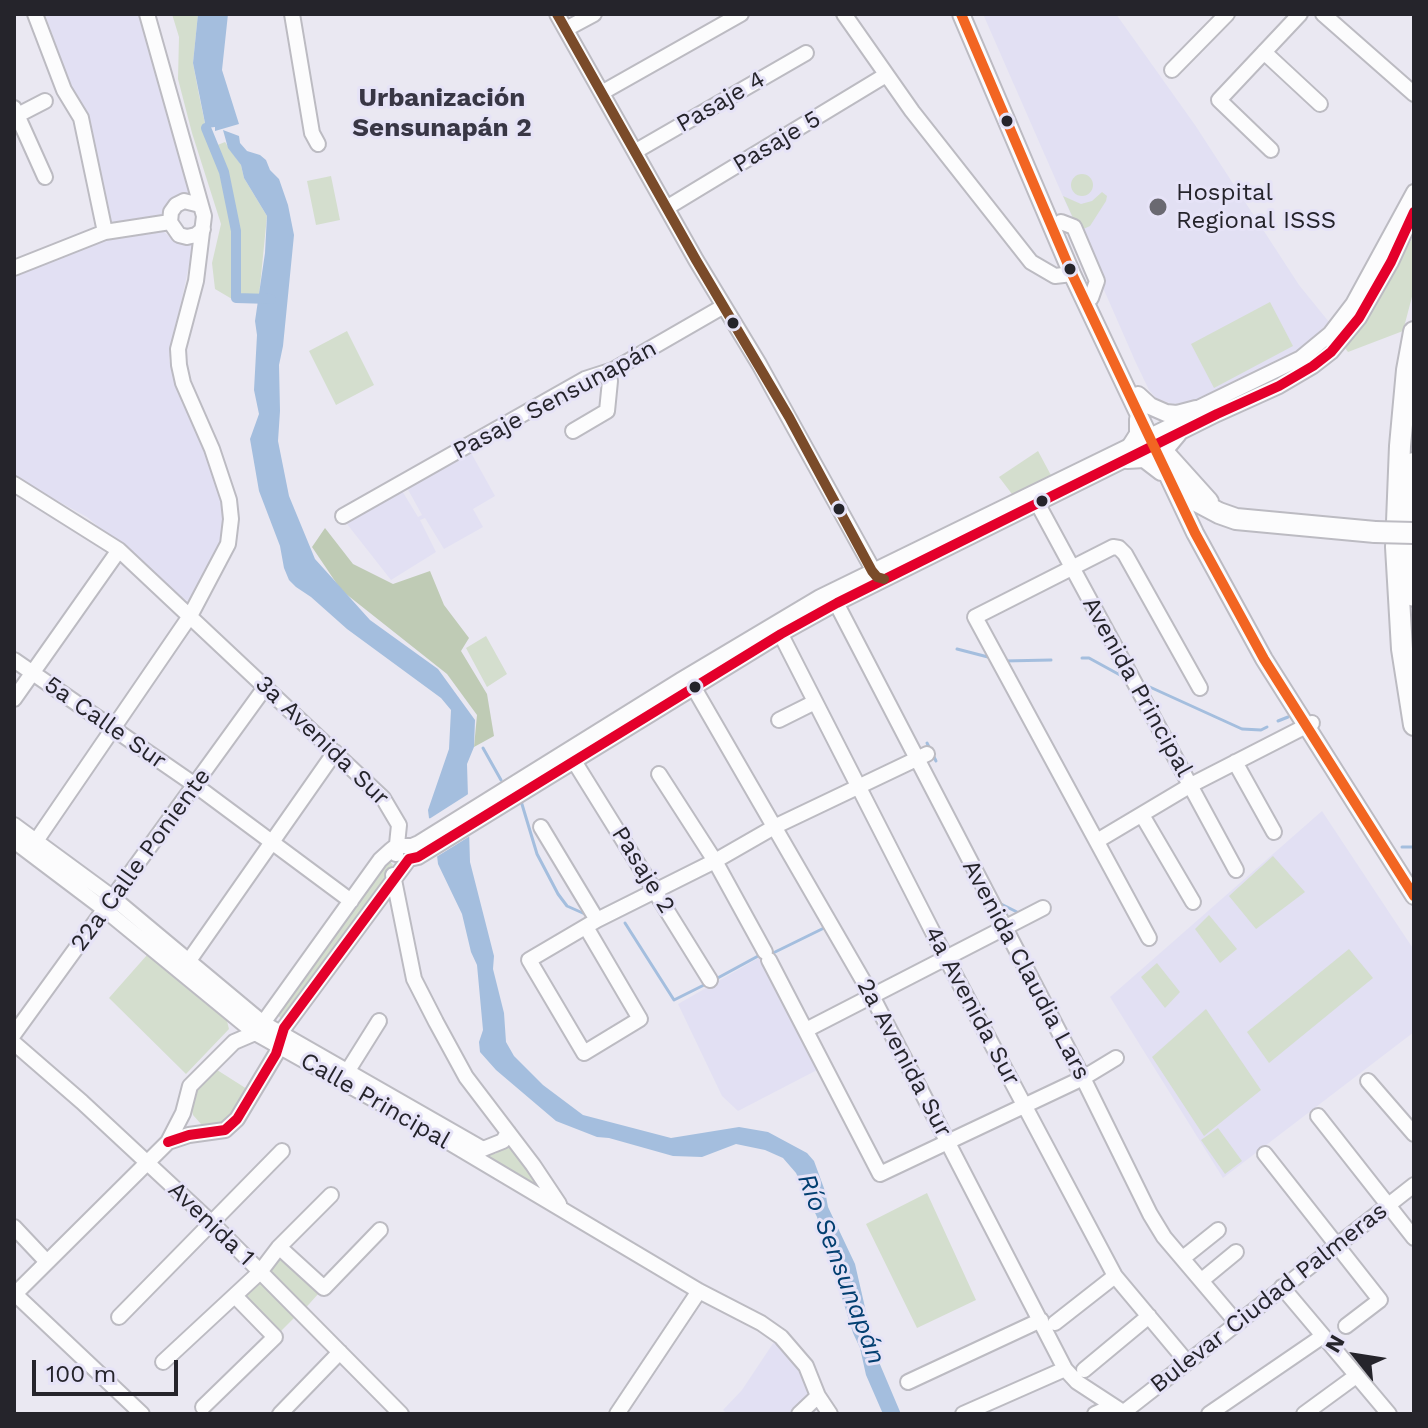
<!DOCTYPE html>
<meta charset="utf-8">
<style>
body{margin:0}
#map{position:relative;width:1428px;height:1428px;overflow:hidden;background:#eae8f2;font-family:"Work Sans",sans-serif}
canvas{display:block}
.frame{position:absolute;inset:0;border:16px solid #25242b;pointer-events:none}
.north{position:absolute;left:1316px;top:1316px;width:80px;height:80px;-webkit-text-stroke:6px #e6e3f7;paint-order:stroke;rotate:300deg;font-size:22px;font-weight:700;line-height:32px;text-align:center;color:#25242b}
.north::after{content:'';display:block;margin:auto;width:28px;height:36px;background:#25242b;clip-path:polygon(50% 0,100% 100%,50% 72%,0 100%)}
.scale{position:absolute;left:32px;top:1360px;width:146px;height:36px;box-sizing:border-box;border:4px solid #25242b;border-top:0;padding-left:10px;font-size:24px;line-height:28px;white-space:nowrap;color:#25242b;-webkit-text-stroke:6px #e6e3f7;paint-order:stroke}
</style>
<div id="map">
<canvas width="1428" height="1428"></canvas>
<div class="frame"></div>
<div class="north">N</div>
<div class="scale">100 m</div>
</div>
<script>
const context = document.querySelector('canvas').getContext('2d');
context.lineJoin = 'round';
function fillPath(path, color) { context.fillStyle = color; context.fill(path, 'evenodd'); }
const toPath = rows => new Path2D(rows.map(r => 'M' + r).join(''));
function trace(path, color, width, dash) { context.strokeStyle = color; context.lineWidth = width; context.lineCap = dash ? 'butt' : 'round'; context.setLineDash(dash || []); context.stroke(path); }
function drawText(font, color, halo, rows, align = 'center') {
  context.font = font + ' "Work Sans",sans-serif'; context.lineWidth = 6; context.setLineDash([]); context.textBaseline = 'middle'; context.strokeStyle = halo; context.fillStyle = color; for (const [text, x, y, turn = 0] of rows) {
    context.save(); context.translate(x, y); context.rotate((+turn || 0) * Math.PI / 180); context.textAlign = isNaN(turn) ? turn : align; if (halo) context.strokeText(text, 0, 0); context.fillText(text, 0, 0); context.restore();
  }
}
fillPath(toPath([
 [45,14,143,14,192,188,162,230,172,239,190,242,193,246,169,360,224,501,224,544,190,602,177,595,87,517,14,477,14,277,113,237,93,148],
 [983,14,1116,14,1195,125,1299,285,1329,322,1303,347,1208,395,1188,403,1172,404,1156,398,1149,390,1136,363],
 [470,451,495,496,473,509,483,527,444,549,425,518,420,520,436,552,391,580,347,524,401,489,418,517,422,515,406,486],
 [1322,811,1414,950,1414,1032,1223,1178,1110,997],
 [762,956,819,1069,738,1111,722,1096,678,1004],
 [774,1342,801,1370,812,1395,793,1414,727,1414,723,1410,742,1390]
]), '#e2e0f3');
fillPath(toPath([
 [172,14,198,14,193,63,199,95,206,128,224,172,236,231,232,299,215,289,212,263,221,224,192,133,178,79,179,37],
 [225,142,241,165,244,178,267,216,259,296,239,296,238,230,226,172,215,146],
 '1071 185a11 11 0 1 1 22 0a11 11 0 1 1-22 0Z',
 [331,176,340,220,316,225,307,181],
 [1102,192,1107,196,1106,201,1090,226,1079,231,1063,196,1081,204,1092,201],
 [1414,235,1414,289,1403,331,1348,352,1345,348,1364,325],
 [1270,302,1293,346,1214,388,1191,344],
 [347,331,374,385,336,405,309,351],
 [1038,451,1053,479,1015,498,999,477],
 [486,636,507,674,487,687,466,648],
 [1273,856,1305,892,1256,929,1229,896],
 [389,860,393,865,391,868,289,1017,282,1020,278,1015,279,1011,383,863],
 [1209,915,1237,949,1220,963,1195,929],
 [1349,949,1373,978,1269,1063,1247,1032],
 [147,955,227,1021,229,1029,186,1074,109,998],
 [1157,963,1180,992,1165,1008,1141,977],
 [1206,1009,1261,1090,1204,1136,1152,1057],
 [214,1068,247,1089,234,1113,221,1126,201,1124,193,1115,191,1107,199,1084],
 [1218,1128,1242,1161,1225,1174,1201,1140],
 [510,1144,543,1191,487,1163,486,1153,495,1154],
 [927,1193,976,1300,917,1328,866,1224],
 [276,1252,319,1293,301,1313,260,1272],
 [256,1276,296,1316,275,1337,235,1296]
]), '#d4dece');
fillPath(toPath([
 [325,528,353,564,393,584,430,571,444,605,469,638,461,651,487,694,494,736,474,747,477,715,447,674,341,590,312,547]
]), '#bfcbb5');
fillPath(toPath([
 [198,14,228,14,222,70,239,124,215,131,215,127,206,128,193,63],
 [223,130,239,136,240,143,247,151,260,155,266,160,270,170,279,179,288,205,294,235,283,346,279,365,280,411,278,441,289,496,315,559,370,620,438,669,475,720,474,747,467,764,470,862,494,956,493,969,504,1013,506,1042,514,1056,543,1085,583,1115,671,1138,739,1127,768,1132,807,1153,814,1161,825,1191,828,1207,855,1264,876,1355,901,1414,883,1414,866,1375,860,1348,853,1333,817,1217,796,1173,783,1158,765,1150,736,1144,702,1157,673,1156,609,1138,597,1137,556,1121,496,1070,480,1052,479,1042,483,1030,477,965,471,952,462,914,438,864,433,821,429,818,428,810,449,749,451,710,441,698,347,629,311,597,296,587,289,580,284,568,280,546,259,491,250,439,259,414,254,390,257,335,255,321,265,253,267,216,244,178,241,165,228,148]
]), '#a4bede');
fillPath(toPath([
 [473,791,475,833,433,859,429,823,426,821]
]), '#eae8f2');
trace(toPath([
 [957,649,988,657],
 [1082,658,1089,658,1120,675],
 [1004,661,1051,660],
 [1141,683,1242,729,1261,730,1267,727],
 [1278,721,1288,717],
 [927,743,936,761],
 [483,748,501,780],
 [521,801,537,854,558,894,567,906,585,914],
 [1402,847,1414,847],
 [999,903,1017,912],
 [625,923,674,1000,708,983],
 [771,954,824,928],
 [714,980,760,955]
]), '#a4bede', 3);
trace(toPath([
 [206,128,224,172,236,231,236,298,271,299]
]), '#a4bede', 10);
const minor = toPath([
 [35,14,64,90,81,118,105,232],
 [292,14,312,133,318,144],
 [557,14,696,260,759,364,877,577],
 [844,14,912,111,1031,262,1055,276,1072,274],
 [1323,14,1414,94],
 [566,29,594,14],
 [1264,52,1320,104],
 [1172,70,1227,14],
 [603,92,741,14],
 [14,108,45,177],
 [14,117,45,101],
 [1271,150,1219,100,1300,14],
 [636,151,806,53],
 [200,205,184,201,176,205,171,212,170,222,179,235,187,237,196,235,203,229],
 [668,207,886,75],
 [1061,222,1074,227,1097,281,1091,298],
 [14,268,105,232,170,222],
 [1200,407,1301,358,1330,334,1353,304,1414,192],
 [573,431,607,411,610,381,608,373],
 [14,484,119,550,383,798,399,825,396,854],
 [1034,497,1236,870],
 [343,516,585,379,613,370,724,306],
 [832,595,1083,1078,1150,1214,1164,1237,1237,1323],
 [777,627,946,958,1115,1276,1187,1362],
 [14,660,195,785,351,901],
 [693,679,694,688,872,996,1065,1369,1077,1382,1126,1414],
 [14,699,119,550],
 [779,720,815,702],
 [569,753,710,980],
 [1235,762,1274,832],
 [659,774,715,861,765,952],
 [1142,815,1193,902],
 [14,825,112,897,263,1023,483,1149],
 [541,827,597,920],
 [14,841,104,909,255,1033,430,1131,699,1291,761,1323,781,1337,806,1366,818,1396,830,1414],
 [36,841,190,616,228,544,231,519,229,500,212,449,183,383,179,365,178,349,196,281,204,216,147,14],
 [1097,841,1191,785,1312,723],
 [393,875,414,979,436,1022,466,1077,533,1165,559,1204],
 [586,927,640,1019,584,1053,529,960,597,920,715,861,776,826,927,754],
 [1149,938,975,617,1113,547,1119,548,1125,554,1200,688],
 [769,960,880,1174,1083,1078,1116,1058],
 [188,962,335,752],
 [806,1030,1043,908],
 [14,1034,266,686],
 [14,1043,82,1102,212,1223,401,1414],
 [347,1072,379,1021],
 [1368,1081,1414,1134],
 [1318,1116,1414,1238],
 [168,1142,189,1135,225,1130,237,1119,276,1054,284,1028,409,859,418,857,781,634,837,603,1217,414,1279,386,1313,366,1331,352,1359,318,1391,262,1414,212],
 [483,1149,503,1141,508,1132],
 [1265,1154,1380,1300,1346,1326],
 [14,1227,47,1262],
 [279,1247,324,1288,380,1230],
 [1183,1258,1218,1230],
 [1202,1280,1236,1252],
 [1282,1287,1389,1414],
 [15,1294,142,1414],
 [14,1295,168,1142,183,1113,190,1086,234,1042,255,1033,263,1023,380,860,391,850,396,846,412,846,419,843,681,680,820,597,1199,412,1207,404],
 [119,1317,282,1151],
 [1055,1323,1115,1276],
 [163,1362,260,1272,279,1247,331,1195],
 [1084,1370,1149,1316],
 [908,1382,1041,1320],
 [203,1407,275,1337,235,1296],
 [1124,1412,1414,1185],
 [280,1414,340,1352],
 [617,1414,699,1291],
 [799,1414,818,1396],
 [963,1414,1065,1369],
 [1095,1414,1112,1406],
 [1209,1414,1323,1336],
 [1304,1414,1356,1376]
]);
const major = toPath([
 [961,14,1072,274,1195,533,1264,659,1414,896],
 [1138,395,1150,406,1166,413,1177,414,1196,409],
 [1131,445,1138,434,1138,419],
 [1163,452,1178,434],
 [1127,460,1144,459,1161,472]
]);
const highway = toPath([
 [1414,332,1407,370,1400,446,1396,547,1402,649,1414,725],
 [1163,452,1208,502],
 [1414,463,1411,499,1414,596],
 [1185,495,1219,513,1236,519,1375,532]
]);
trace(minor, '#bcbbc2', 18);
trace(major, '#bcbbc2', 20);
trace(highway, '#bcbbc2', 24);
trace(minor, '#fcfcfd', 14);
trace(major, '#fcfcfd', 16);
trace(highway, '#fcfcfd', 20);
const highwayBridge = toPath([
 [1375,532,1414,533]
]);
trace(highwayBridge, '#bcbbc2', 24, []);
trace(highwayBridge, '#fcfcfd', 20);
trace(toPath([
 [168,1142,189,1135,225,1130,237,1119,276,1054,284,1028,409,859,418,857,781,634,837,603,1217,414,1279,386,1313,366,1331,352,1359,318,1391,262,1414,212]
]), '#e4002b', 10);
trace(toPath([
 [557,14,696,260,789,417,872,571,877,577,884,579]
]), '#7a4b2a', 10);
trace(toPath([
 [961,14,1072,274,1195,533,1264,659,1414,896]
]), '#f26522', 10);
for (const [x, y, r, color] of [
 [1007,121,7,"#25242b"],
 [1158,207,10,"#6a6971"],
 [1070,269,7,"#25242b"],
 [733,323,7,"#25242b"],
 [1042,501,7,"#25242b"],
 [839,509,7,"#25242b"],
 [695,687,7,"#25242b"]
]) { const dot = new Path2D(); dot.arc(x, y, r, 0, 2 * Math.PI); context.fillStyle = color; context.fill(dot); trace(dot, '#e6e3f7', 3); }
drawText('24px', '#25242b', '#e6e3f7', [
 ["Pasaje 4",721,102,-30],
 ["Pasaje 5",777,142,-31],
 ["Pasaje Sensunapán",555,400,-28],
 ["Avenida Principal",1137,687,61],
 ["5a Calle Sur",105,723,35],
 ["3a Avenida Sur",322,741,44],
 ["22a Calle Poniente",141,860,-54],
 ["Pasaje 2",643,870,58],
 ["Avenida Claudia Lars",1026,970,62],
 ["4a Avenida Sur",972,1006,62],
 ["2a Avenida Sur",904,1058,62],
 ["Calle Principal",375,1101,30],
 ["Avenida 1",211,1224,44],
 ["Bulevar Ciudad Palmeras",1269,1298,-38]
]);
drawText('24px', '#25242b', '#e6e3f7', [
 ["Hospital",1176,193],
 ["Regional ISSS",1176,221]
], 'left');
drawText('bold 26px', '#383645', '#e6e3f7', [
 ["Urbanización",442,98],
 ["Sensunapán 2",442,128]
]);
drawText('italic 26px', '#033f71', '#e6e3f7', [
 ["Río Sensunapán",841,1269,69]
]);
</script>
